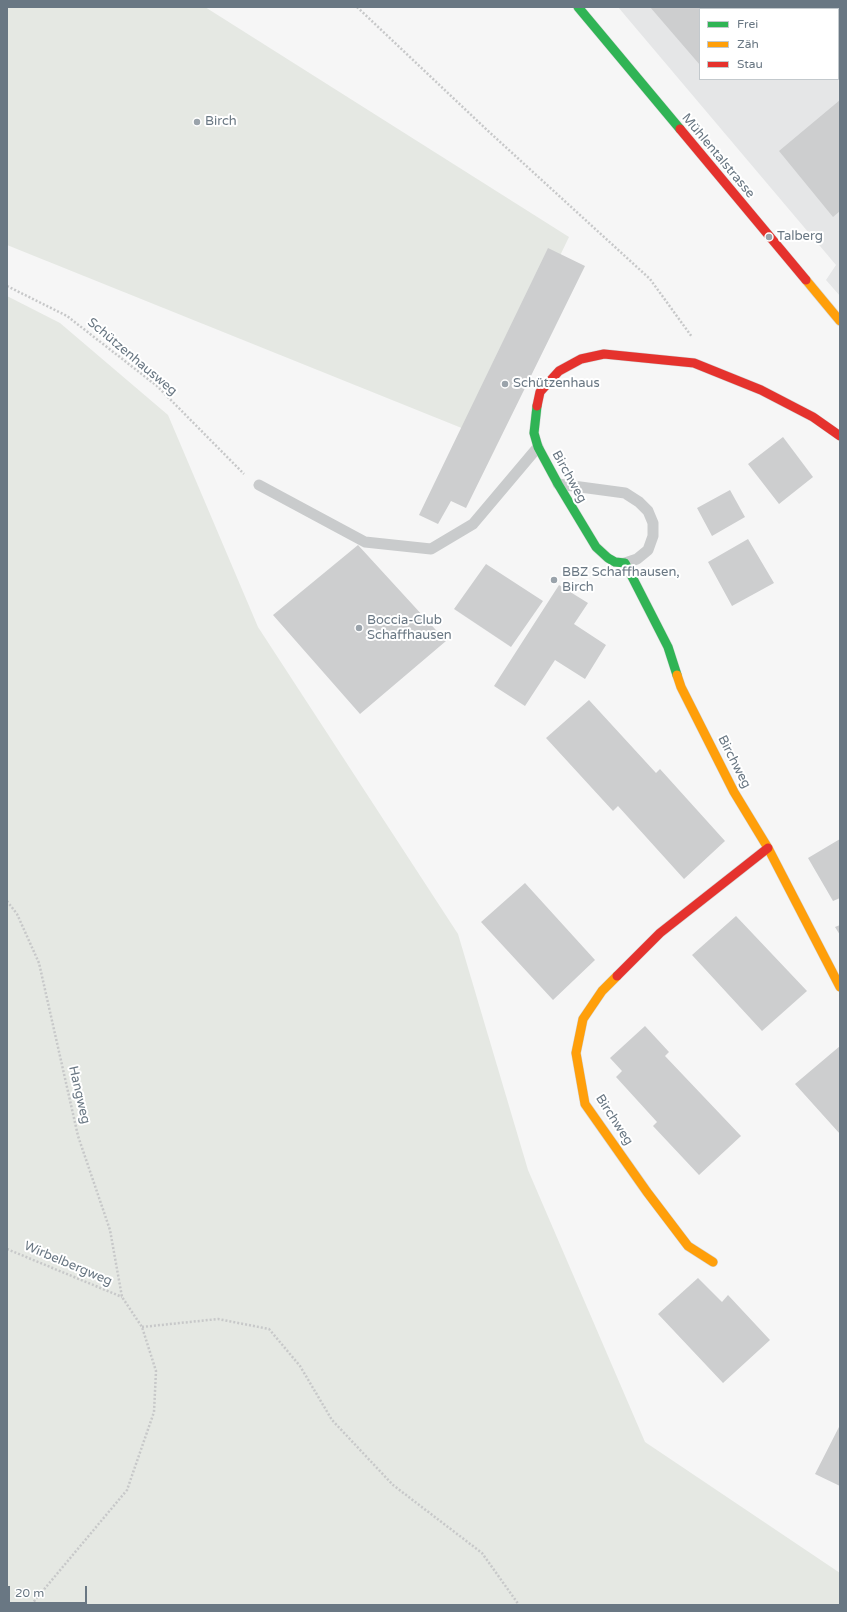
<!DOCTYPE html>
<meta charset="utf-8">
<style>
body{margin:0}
#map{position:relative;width:847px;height:1612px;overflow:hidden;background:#f6f6f6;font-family:"Varela Round",sans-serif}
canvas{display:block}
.frame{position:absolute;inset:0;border:8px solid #697783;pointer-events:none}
.legend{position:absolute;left:699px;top:8px;width:140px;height:72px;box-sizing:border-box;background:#fff;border:1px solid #c3c9cd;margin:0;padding:5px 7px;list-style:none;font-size:12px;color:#697783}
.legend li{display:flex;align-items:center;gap:8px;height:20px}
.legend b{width:20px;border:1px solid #c3c9cd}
.scale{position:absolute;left:8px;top:1586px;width:79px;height:18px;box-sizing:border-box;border:2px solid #697783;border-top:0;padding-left:5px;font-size:12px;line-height:14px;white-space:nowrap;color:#697783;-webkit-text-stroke:3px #fff;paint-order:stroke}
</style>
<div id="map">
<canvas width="847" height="1612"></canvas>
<div class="frame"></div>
<ul class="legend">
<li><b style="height:5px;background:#30b455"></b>Frei</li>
<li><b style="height:5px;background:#ff9f0a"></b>Zäh</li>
<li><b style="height:5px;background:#e5322d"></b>Stau</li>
</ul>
<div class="scale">20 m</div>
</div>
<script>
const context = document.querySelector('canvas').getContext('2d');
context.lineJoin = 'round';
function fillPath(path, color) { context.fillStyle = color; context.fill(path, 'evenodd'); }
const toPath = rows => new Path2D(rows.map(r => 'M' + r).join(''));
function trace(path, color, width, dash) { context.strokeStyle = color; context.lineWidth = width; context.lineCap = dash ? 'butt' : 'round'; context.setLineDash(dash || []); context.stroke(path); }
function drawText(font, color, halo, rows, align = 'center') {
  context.font = font + ' "Varela Round",sans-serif'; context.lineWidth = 4; context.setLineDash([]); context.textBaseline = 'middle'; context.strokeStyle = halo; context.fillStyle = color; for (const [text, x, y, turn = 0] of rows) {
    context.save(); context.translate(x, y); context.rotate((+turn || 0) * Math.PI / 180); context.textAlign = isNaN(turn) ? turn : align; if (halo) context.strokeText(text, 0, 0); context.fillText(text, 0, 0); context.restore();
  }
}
fillPath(toPath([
 [618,7,840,7,840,296,826,280,836,265],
 [700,9,838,9,838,79,700,79]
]), '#e5e6e7');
fillPath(toPath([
 [7,7,205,7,569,237,474,433,7,245],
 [7,296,60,323,168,415,258,627,458,934,528,1170,645,1442,840,1573,840,1605,7,1605]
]), '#e5e8e3');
fillPath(toPath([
 [650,7,782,7,780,9,700,9,700,65],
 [840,100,840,211,833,217,779,151],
 [548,248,585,266,466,508,451,501,438,524,419,515],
 [783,437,813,477,779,504,748,464],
 [730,490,745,517,712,536,697,508],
 [748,539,774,583,732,606,708,562],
 [358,545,446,641,360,714,273,615],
 [486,564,543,601,511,647,454,609],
 [559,585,588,603,574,624,606,645,585,679,555,660,525,706,494,686],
 [589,700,656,773,660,769,725,841,684,879,618,806,613,811,546,738],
 [840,839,840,898,833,901,808,858],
 [525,883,595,960,553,1000,481,922],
 [736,916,807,991,762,1031,692,955],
 [840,925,840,935,835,927],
 [645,1026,669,1052,665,1056,741,1136,699,1175,653,1126,657,1122,616,1077,622,1071,610,1058],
 [840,1046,840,1134,795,1084],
 [698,1278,722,1302,728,1295,770,1340,723,1383,658,1314],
 [840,1425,840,1486,815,1474]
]), '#cdcecf');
const fast = toPath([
 [578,7,680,129],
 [537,406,534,433,538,447,558,484,596,547,608,558,615,562,625,563,668,647,677,675]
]);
const slow = toPath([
 [806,280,840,321],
 [677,675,681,687,734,792,768,848,840,987],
 [617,976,602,991,583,1019,576,1053,585,1104,647,1192,688,1246,713,1262]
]);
const jam = toPath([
 [680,129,806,280],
 [537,406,540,392,559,371,581,359,604,354,694,363,761,390,813,417,840,436],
 [617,976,660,933,768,848]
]);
trace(fast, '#d3d4d4', 10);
trace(slow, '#d3d4d4', 10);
trace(jam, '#d3d4d4', 10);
trace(toPath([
 [357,7,487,130,650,279,692,337],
 [7,286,67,316,157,386,244,474],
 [7,901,17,914,39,963,78,1136,110,1230,122,1297,142,1327,156,1371,154,1412,127,1490,31,1605],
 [7,1249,122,1297],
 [142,1327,218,1319,269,1329,300,1366,332,1420,393,1485,482,1553,519,1605]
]), '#c7c8c9', 2.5, [2, 2]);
trace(toPath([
 [558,484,625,493,639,502,648,511,653,523,653,536,648,550,637,559,625,563],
 [259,485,365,542,431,549,473,524,538,447]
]), '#c9cbcc', 11);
trace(fast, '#30b455', 9);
trace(slow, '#ff9f0a', 9);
trace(jam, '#e5322d', 9);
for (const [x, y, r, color] of [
 [197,122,4,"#9aa3ab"],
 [769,237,4,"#9aa3ab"],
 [505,384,4,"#9aa3ab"],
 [554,580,4,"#9aa3ab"],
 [359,628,4,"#9aa3ab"]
]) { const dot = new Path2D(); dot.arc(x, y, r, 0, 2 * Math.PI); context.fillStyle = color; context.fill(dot); trace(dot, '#fff', 1.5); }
drawText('13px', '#697783', '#fff', [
 ["Birch",205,122],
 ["Talberg",777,237],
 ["Schützenhaus",513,384],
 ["BBZ Schaffhausen,",562,573],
 ["Birch",562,588],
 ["Boccia-Club",367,621],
 ["Schaffhausen",367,636]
], 'left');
drawText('13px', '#697783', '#fff', [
 ["Mühlentalstrasse",718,156,50],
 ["Schützenhausweg",132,357,40],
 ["Birchweg",569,477,61],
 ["Birchweg",734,762,63],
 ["Hangweg",79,1095,77],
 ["Birchweg",614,1120,57],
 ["Wirbelbergweg",68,1264,23]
]);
</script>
